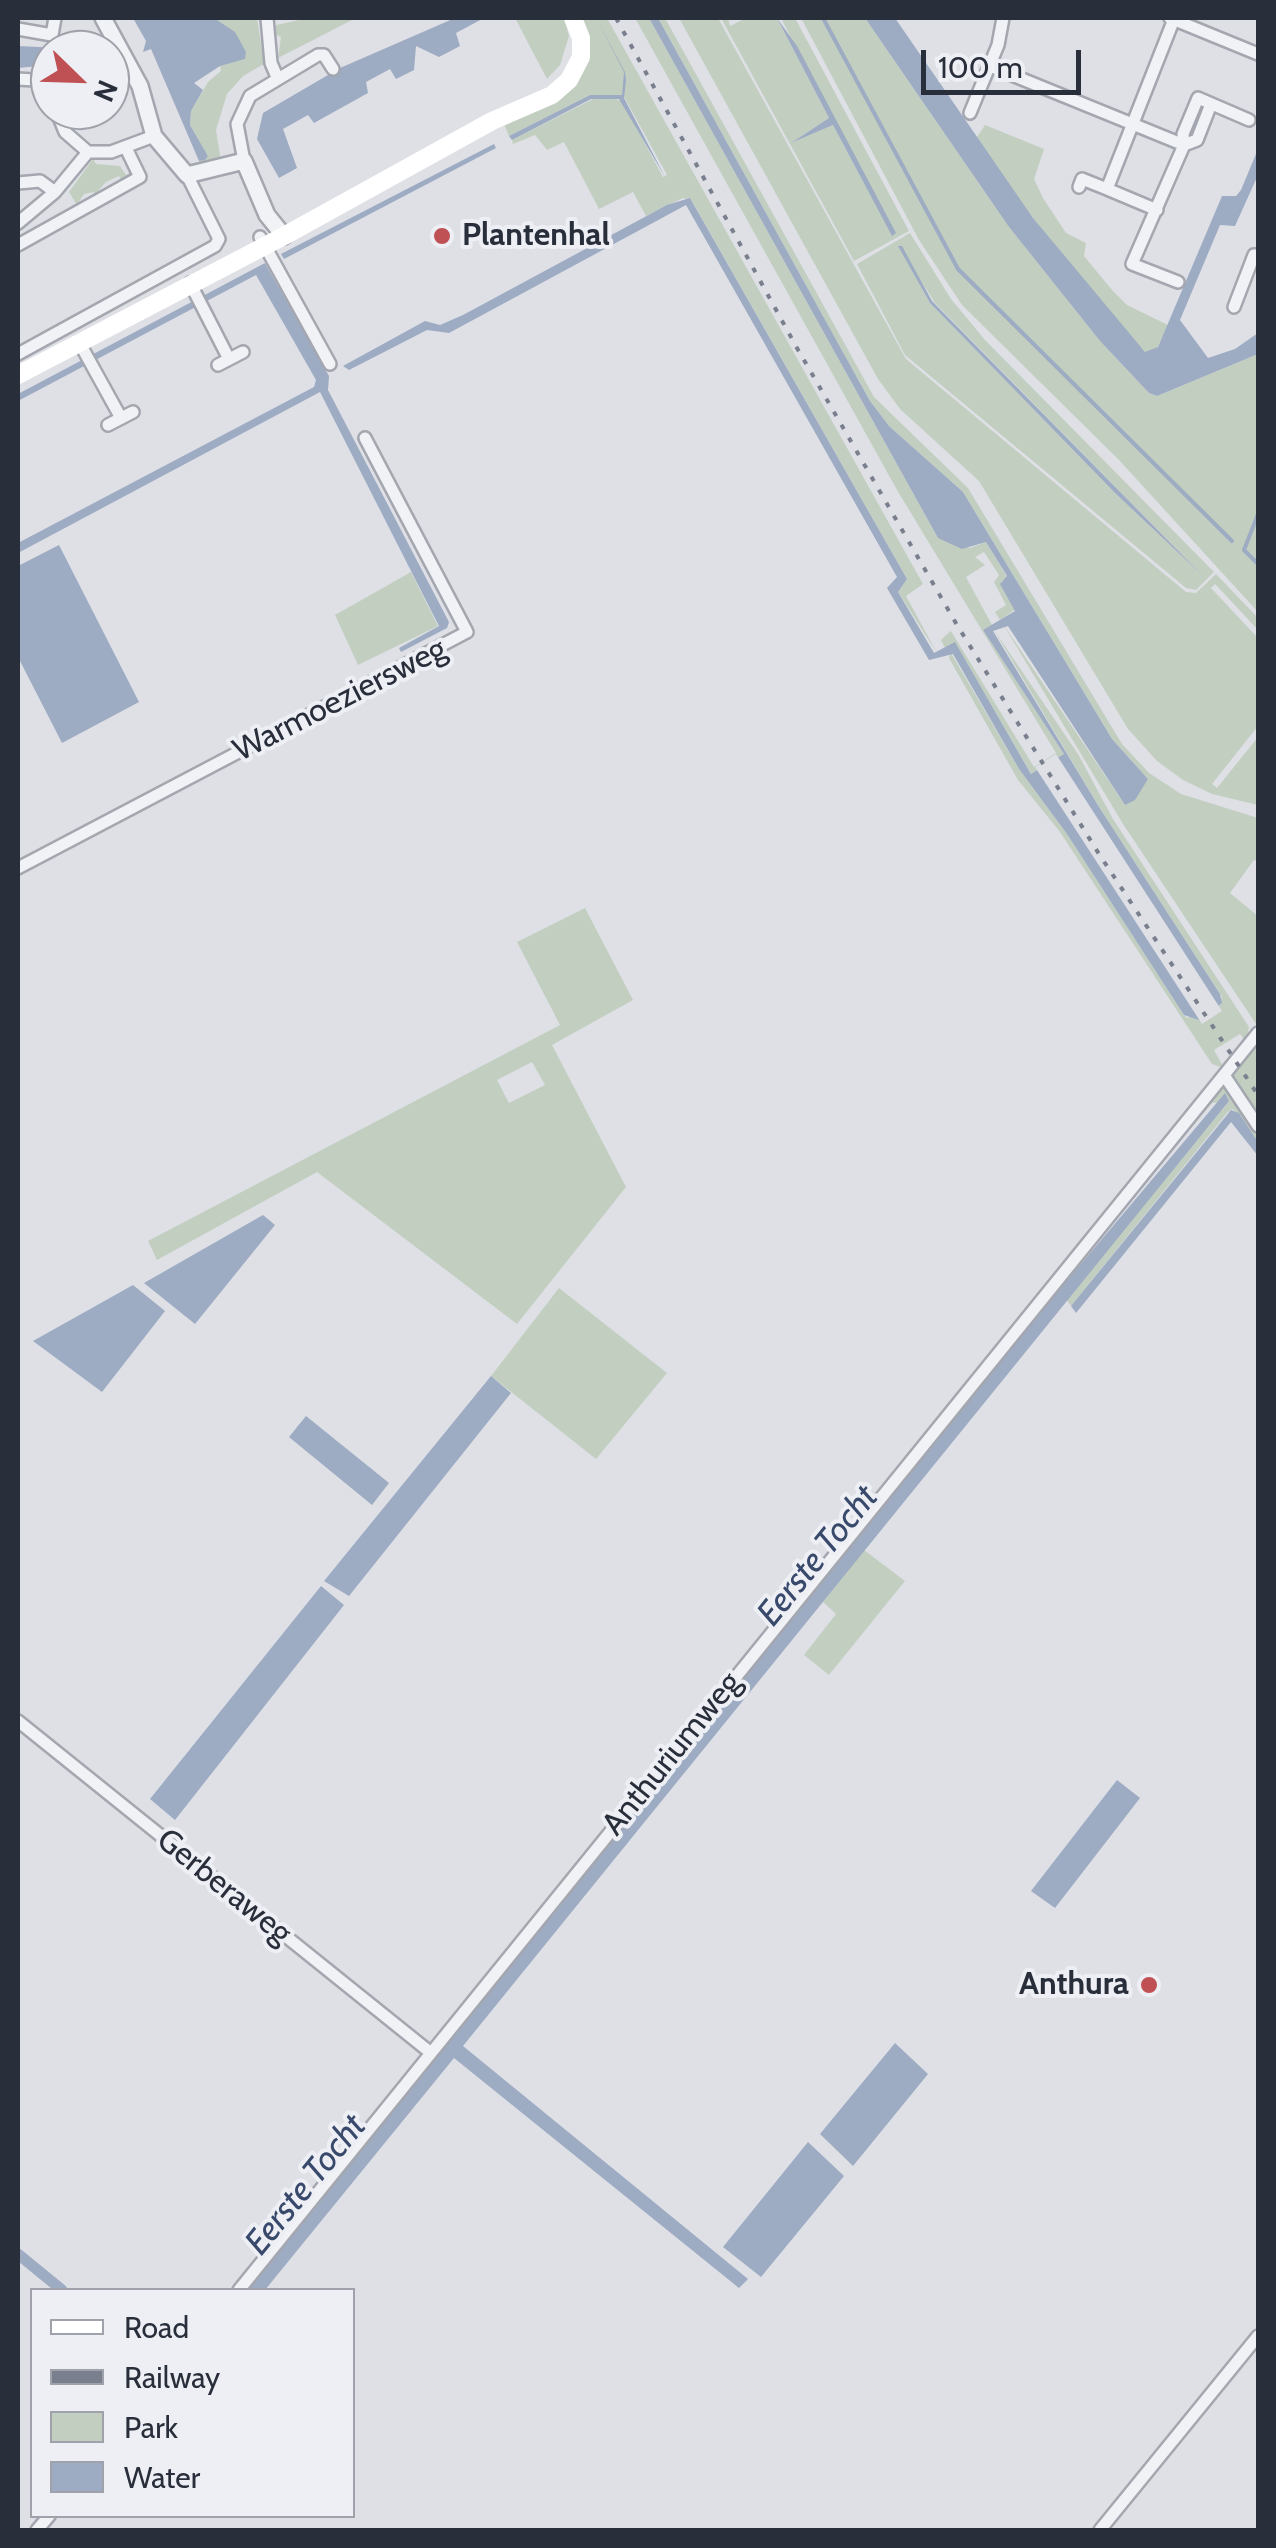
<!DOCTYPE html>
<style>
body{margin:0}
#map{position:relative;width:1276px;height:2548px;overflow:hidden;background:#dee0e6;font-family:Cabin,sans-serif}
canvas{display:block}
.frame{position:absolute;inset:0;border:20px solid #292e3b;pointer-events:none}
.legend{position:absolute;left:30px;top:2288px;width:325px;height:230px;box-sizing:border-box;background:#edeff4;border:2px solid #9fa2aa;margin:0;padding:12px 18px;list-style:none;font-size:30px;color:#292e3b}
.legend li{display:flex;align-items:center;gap:20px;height:50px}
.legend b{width:50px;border:2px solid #9fa2aa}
.north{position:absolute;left:30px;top:30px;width:100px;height:100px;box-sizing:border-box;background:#edeff4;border:2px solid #9fa2aa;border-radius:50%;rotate:113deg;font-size:28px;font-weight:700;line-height:40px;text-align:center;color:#292e3b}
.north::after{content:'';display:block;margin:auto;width:35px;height:45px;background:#bf5054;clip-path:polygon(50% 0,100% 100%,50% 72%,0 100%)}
.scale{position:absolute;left:921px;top:50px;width:160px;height:45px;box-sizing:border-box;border:5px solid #292e3b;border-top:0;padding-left:12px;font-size:30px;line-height:35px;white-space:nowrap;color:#292e3b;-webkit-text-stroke:8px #edeff4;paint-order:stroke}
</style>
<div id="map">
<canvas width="1276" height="2548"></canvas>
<div class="frame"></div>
<ul class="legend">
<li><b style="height:12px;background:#fff"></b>Road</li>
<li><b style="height:12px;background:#7a7f8e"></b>Railway</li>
<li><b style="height:28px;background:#c2cfc0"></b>Park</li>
<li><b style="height:28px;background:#9dabc3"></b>Water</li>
</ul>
<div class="north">N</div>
<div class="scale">100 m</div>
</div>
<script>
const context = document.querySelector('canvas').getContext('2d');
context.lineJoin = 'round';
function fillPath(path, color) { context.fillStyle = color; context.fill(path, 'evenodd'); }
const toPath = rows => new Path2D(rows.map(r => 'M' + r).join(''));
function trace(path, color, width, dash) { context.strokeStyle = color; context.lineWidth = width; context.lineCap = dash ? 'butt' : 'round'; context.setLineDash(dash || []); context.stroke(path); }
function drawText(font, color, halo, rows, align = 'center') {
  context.font = font + ' Cabin,sans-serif'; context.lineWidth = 8; context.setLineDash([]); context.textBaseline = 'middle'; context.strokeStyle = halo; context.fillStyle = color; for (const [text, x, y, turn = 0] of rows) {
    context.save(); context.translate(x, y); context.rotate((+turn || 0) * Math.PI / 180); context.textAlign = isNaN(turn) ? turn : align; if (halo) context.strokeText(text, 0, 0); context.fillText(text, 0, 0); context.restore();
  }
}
fillPath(toPath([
 [214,18,257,18,264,64,243,76,227,94,216,130,221,162,202,166,199,161,208,156,190,125,191,111,208,82,221,71,220,66,233,61,235,33],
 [308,18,356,18,278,58,281,37,275,34,276,25],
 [515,18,564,18,569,36,560,65,547,79],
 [579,18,607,18,923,584,906,596,937,653,898,592,907,579,692,201,683,198,646,216,633,192,599,209,564,142,547,150,535,135,513,144,512,140,593,99,612,98,622,101,663,177,667,175,623,95,590,95,509,136,504,124,568,87],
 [635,18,649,18,938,538,970,548,986,542,1007,577,1001,582,1016,609,1000,620,995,612,1006,605,994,582,999,575,984,552,975,557,985,565,966,577,992,625,983,630,1064,754,1032,775,955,643,945,648,941,640,945,636,951,631,1034,767,1056,753,897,490],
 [658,18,665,18,874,397,968,488,1122,744,1149,773,1181,794,1258,818,1258,862,1254,860,1230,893,1258,916,1258,1027,1123,824,1003,624,1125,805,1148,779,1112,739,963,492,889,426,870,401],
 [679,18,718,18,906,359,1186,592,1196,593,1216,574,1258,618,1258,630,1215,584,1211,588,1258,638,1258,726,1212,784,1217,788,1258,737,1258,805,1212,794,1183,780,1157,761,1128,729,979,481,900,409,878,379],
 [721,18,728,18,730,26,746,18,777,18,829,118,791,143,833,125,892,235,781,18,795,18,909,231,854,261],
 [801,18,865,18,1009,227,1100,341,1149,393,1157,396,1258,354,1258,612,1119,460,962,305,919,240],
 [985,125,1044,149,1034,179,1043,198,1066,233,1086,243,1084,256,1112,290,1127,305,1168,325,1156,351,1145,352,1115,320,1033,218,975,140],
 [93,159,96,164,120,166,126,175,134,170,134,175,122,182,119,176,106,182,92,198,94,192,84,194,77,205,69,192],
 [910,233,951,299,985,340,1214,572,1196,590,1186,588,905,355,857,264],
 [899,246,935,303,1203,576,1115,493,930,303],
 [411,572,438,626,358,665,335,615],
 [994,630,1078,754,1113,819,1249,1027,1246,1042,1240,1034,1214,1050,1224,1068,1212,1064,1060,832,1018,780,949,658,951,653,1019,769,1067,834,1184,1015,1187,1018,1216,1009,1222,997,1099,807],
 [585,908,633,1000,552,1045,626,1187,517,1324,317,1172,157,1260,148,1241,560,1025,517,942],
 [532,1062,545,1085,509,1103,497,1080],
 [1258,1040,1258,1142,1239,1114,1232,1109,1227,1113,1071,1306,1066,1299,1229,1101,1212,1103,1058,1287],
 [559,1288,667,1373,596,1459,491,1376],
 [864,1550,905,1581,829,1675,804,1655,836,1614,823,1602]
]), '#c2cfc0');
fillPath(toPath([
 [133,18,214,18,235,32,246,52,245,59,220,66,194,83,203,90,191,111,190,125,208,156,205,160,199,161,151,49,143,52,146,41],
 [455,18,484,18,456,33,460,46,439,57,416,46,414,70,396,79,390,69,366,82,368,93,314,123,308,115,283,129,297,168,279,178,257,139,263,113,340,68],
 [596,18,625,72,626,80,624,98,665,177,619,99,591,99,512,140,509,136,590,95,622,95,624,72],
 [649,18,658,18,870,401,889,426,963,492,1112,739,1148,779,1135,800,1125,805,1008,626,993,631,1099,807,1220,994,1222,1003,1199,1020,1184,1015,1067,834,1019,769,953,654,929,660,887,588,897,577,686,205,449,333,427,330,349,370,343,366,425,321,440,325,463,315,667,205,690,198,907,579,898,592,934,653,955,642,1031,774,1064,754,983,630,1015,611,1000,584,1007,576,986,542,962,549,938,538],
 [777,18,797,46,896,233,892,236,833,125,791,143,829,118],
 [865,18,895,18,1033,218,1145,352,1158,347,1222,196,1236,196,1241,190,1258,149,1258,175,1235,226,1220,225,1180,320,1208,358,1235,349,1258,333,1258,354,1157,396,1149,393,1100,341,1009,227],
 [86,35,101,50,50,50,50,65,18,68,18,46,59,48],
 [494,144,496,148,284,259,281,254],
 [898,246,902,246,932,301,1203,576,1115,493,930,303],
 [265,263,329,376,328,390,449,622,447,628,401,652,399,648,439,626,320,392,18,553,18,543,314,387,316,380,256,275,18,401,18,394],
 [59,545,139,702,62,743,18,657,18,566],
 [1225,1093,1229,1101,463,2046,748,2279,739,2288,454,2058,265,2290,247,2290,1032,1322],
 [1231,1110,1239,1113,1258,1142,1258,1156,1231,1122,1076,1313,1071,1306],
 [263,1215,275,1225,195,1324,144,1283],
 [133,1285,165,1311,102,1392,33,1341],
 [491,1376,511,1393,349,1596,324,1581],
 [306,1416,389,1483,372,1505,289,1437],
 [321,1586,344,1605,175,1820,150,1799],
 [1117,1780,1140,1798,1055,1908,1031,1891],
 [895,2043,928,2074,853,2166,820,2134],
 [808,2142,844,2176,761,2277,723,2247]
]), '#9dabc3');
fillPath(toPath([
 [1056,754,1222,1011,1202,1024,1035,767]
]), '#dee0e6');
trace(toPath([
 [823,18,958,269,1232,541],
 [1258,514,1244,550,1258,564]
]), '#9dabc3', 4);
trace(toPath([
 [18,2254,62,2290]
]), '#9dabc3', 11);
const minor = toPath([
 [267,18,271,63,277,77],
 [1170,18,1258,54],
 [18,29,52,35,55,18],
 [990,66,1184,145,1132,264,1178,282],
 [18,79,50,81],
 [1211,104,1197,140,1184,145,1183,134,1198,98,1249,120],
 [56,110,65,132,88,152],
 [970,113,998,45,1003,18],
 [244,161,237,124,250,96,318,55,324,55,333,69],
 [18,183,40,181,55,192],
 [1079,187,1082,179,1107,189,1174,19],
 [1107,189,1157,210],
 [18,223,55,192,88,152,111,152,154,136],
 [260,237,330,364],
 [18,245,140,177,126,148],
 [190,283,229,359],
 [1234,307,1254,255,1258,255],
 [79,342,121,418],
 [18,354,215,246,219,239,187,175],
 [218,365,243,352],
 [108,425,133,412],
 [18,868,467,632,365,438],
 [1224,1075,1258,1126],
 [18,1721,431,2053],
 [239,2290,1258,1033],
 [37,2530,49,2516],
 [1100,2530,1258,2336]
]);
const tertiary = toPath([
 [103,18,140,86,154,136,187,175,244,161,267,215,284,236]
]);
trace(minor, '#a4a7af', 16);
trace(tertiary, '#a4a7af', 20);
trace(minor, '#f1f2f5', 11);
trace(tertiary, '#f1f2f5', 15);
trace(toPath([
 [18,375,284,236,492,121,552,95,569,80,581,57,581,38,573,18]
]), '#fff', 18);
trace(toPath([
 [616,18,797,348,957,625,1099,854,1258,1095]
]), '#7a7f8e', 4, [5, 10]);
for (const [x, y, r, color] of [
 [442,236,10,"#bf5054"],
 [1149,1985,10,"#bf5054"]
]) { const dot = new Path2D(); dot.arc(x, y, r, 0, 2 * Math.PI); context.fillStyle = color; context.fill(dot); trace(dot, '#edeff4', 4); }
drawText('bold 32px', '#292e3b', '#edeff4', [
 ["Plantenhal",462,236],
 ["Anthura",1129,1985,"right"]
], 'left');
drawText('32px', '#292e3b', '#edeff4', [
 ["Warmoeziersweg",340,700,-27],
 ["Anthuriumweg",672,1754,-51],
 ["Gerberaweg",224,1887,39]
]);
drawText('italic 35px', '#38496b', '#edeff4', [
 ["Eerste Tocht",818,1556,-51],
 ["Eerste Tocht",306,2185,-51]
]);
</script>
